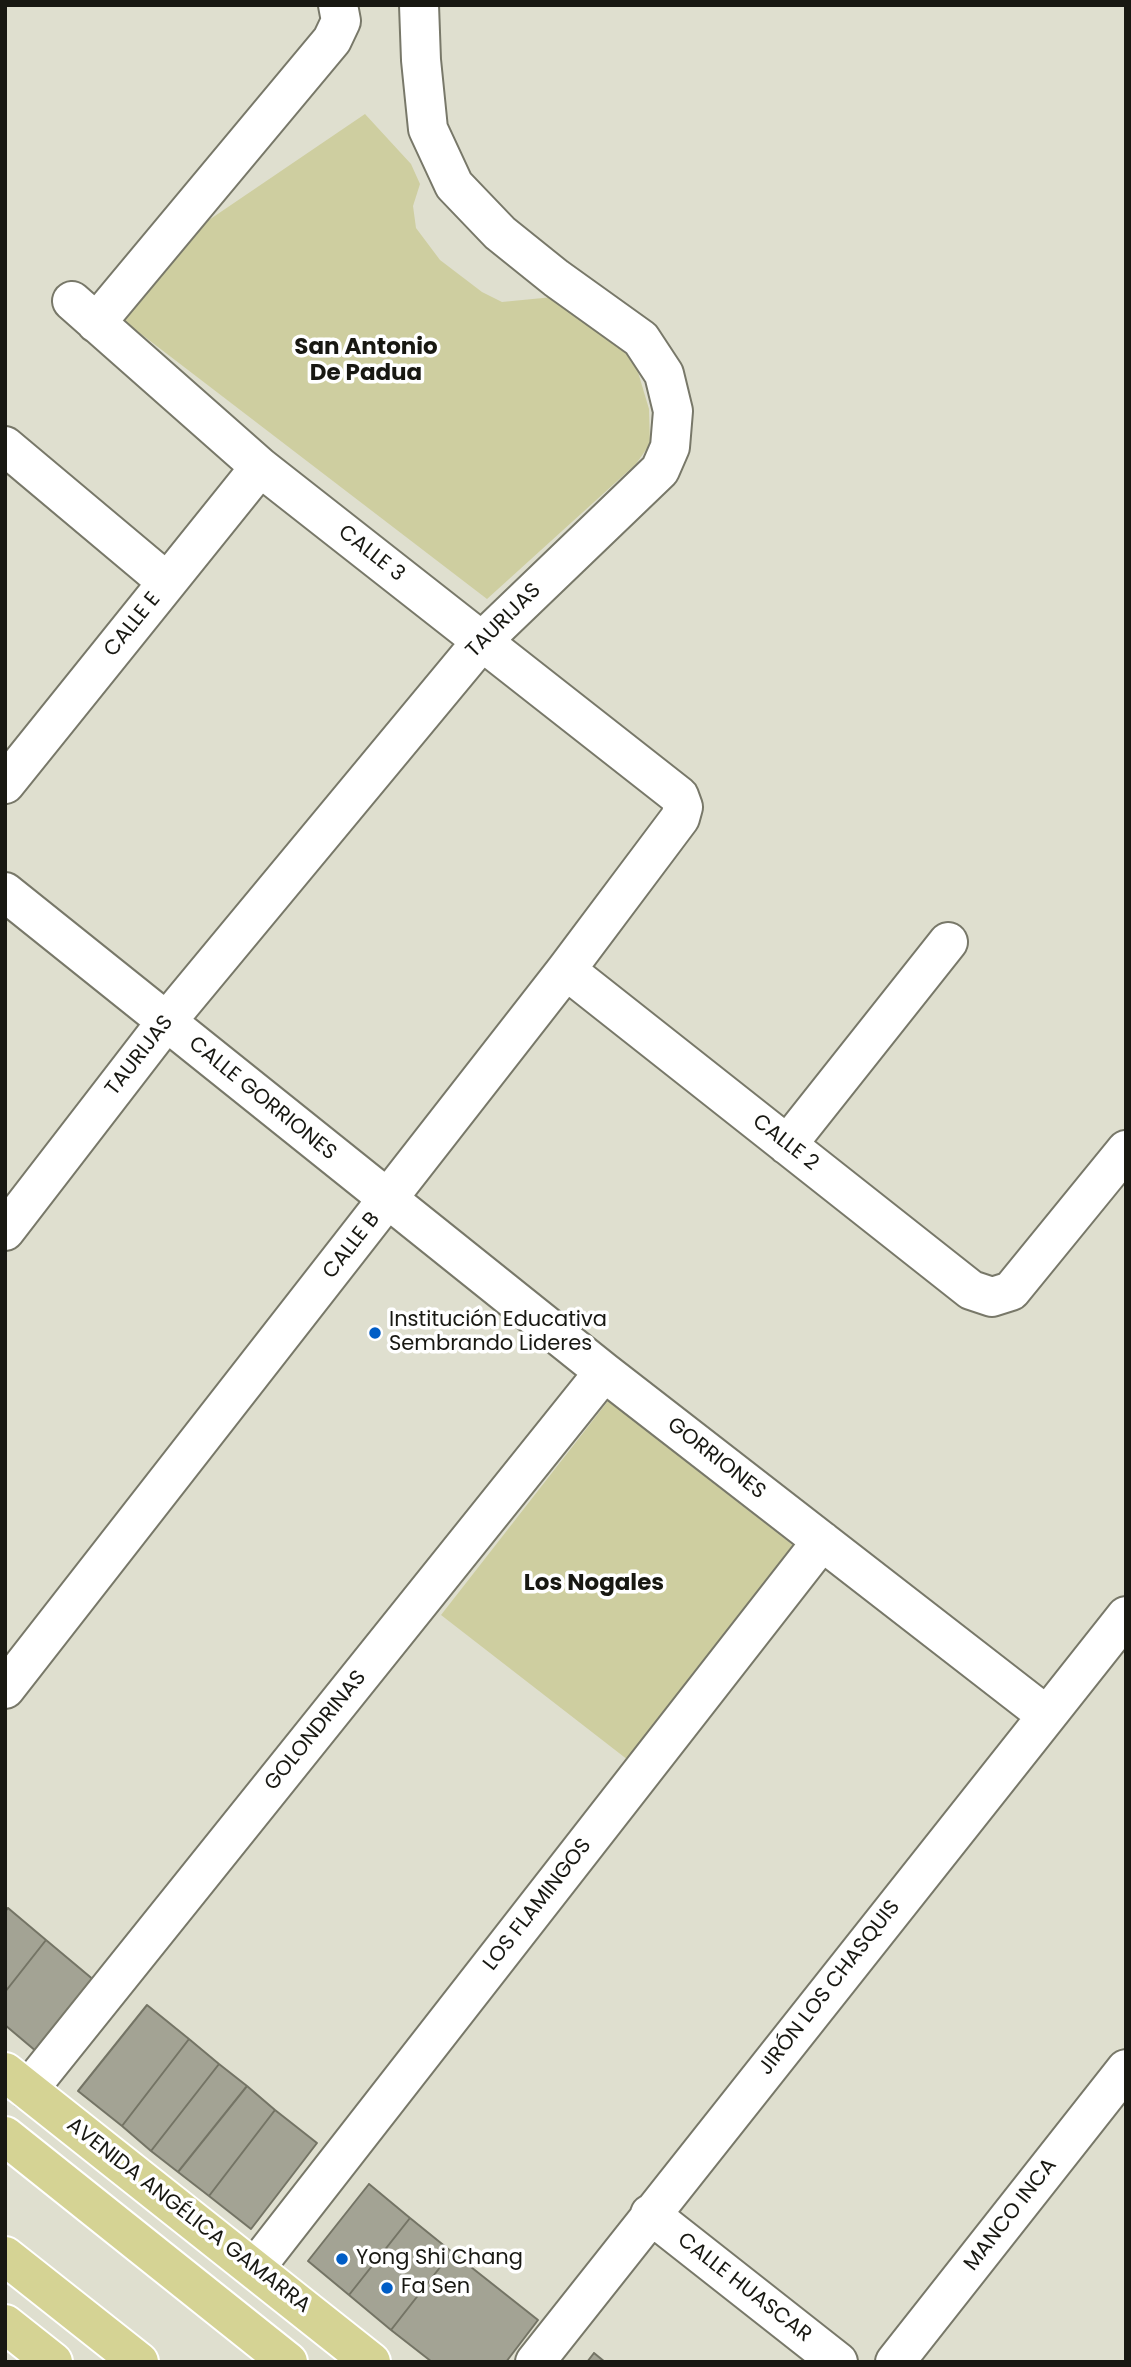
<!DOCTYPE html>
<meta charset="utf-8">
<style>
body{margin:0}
#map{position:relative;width:1131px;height:2367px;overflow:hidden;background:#dfdfcf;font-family:Poppins,sans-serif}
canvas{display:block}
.frame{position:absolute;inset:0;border:7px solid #181812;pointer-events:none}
</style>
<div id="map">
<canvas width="1131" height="2367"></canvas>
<div class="frame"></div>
</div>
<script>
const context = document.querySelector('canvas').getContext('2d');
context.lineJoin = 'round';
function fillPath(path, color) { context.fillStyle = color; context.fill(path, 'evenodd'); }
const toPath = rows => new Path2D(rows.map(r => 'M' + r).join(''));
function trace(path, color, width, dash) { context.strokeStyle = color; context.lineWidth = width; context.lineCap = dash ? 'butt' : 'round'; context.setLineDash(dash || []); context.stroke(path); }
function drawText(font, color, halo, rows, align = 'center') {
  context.font = font + ' Poppins,sans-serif'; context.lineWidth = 7; context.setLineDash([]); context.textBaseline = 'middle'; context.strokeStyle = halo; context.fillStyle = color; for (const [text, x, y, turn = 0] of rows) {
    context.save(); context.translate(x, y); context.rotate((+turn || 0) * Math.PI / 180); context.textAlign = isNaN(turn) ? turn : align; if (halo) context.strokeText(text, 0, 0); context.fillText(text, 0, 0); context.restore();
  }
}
fillPath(toPath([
 [365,114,411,164,420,184,413,206,416,228,440,260,482,292,502,302,553,297,622,348,638,372,649,409,650,444,636,464,487,599,94,298],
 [608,1401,794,1546,628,1760,441,1615]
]), '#cecea0');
const building = toPath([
 [8,1908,46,1940,5,1992,5,1912,8,1908],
 [46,1940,95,1981,37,2052,5,2025,5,1992,46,1940],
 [147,2005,189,2039,122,2126,78,2091,147,2005],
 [189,2039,219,2064,151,2151,122,2126,189,2039],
 [219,2064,247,2086,178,2172,151,2151,219,2064],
 [247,2086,275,2110,209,2196,178,2172,247,2086],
 [275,2110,317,2143,251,2229,209,2196,275,2110],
 [369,2184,410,2218,349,2295,308,2261,369,2184],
 [410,2218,452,2252,391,2330,349,2295,410,2218],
 [452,2252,538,2320,506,2362,432,2362,391,2330,452,2252],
 [594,2353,605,2362,587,2362,594,2353]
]);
fillPath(building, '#a3a394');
trace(building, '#747465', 2);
const minor = toPath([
 [96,323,332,40,341,21,338,5],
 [5,446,167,582],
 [5,784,260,467],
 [5,892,604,1372,1046,1715],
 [566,970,971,1290,992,1297,1011,1291,1126,1150],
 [787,1145,948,942],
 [5,1231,166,1022,482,641,660,470,670,447,673,411,664,374,641,339,556,278,500,233,454,185,428,129,421,60,419,5],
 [5,1689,566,970,680,818,683,807,679,796,260,467,72,301],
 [28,2090,604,1372],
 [650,2214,838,2362],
 [255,2268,822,1541],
 [535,2362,1126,1616],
 [895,2362,1126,2069]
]);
const major = toPath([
 [5,2072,371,2362],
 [5,2136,288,2362],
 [5,2256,139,2362],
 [5,2324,53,2362]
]);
trace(minor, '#787869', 42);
trace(major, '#fff', 42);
trace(minor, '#fff', 38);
trace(major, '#d5d394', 38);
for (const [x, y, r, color] of [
 [375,1333,7,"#005dc6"],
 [342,2259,7,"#005dc6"],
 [387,2288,7,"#005dc6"]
]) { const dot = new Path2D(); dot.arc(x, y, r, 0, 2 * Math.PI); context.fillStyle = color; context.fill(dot); trace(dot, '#fff', 2.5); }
drawText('21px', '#181812', '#fff', [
 ["CALLE 3",371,554,38],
 ["TAURIJAS",504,621,-45],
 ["CALLE E",133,625,-51],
 ["TAURIJAS",140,1056,-52],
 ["CALLE GORRIONES",262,1099,39],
 ["CALLE 2",785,1143,38],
 ["CALLE B",352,1246,-52],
 ["GORRIONES",716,1459,38],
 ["GOLONDRINAS",316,1731,-51],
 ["LOS FLAMINGOS",538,1905,-52],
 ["JIRÓN LOS CHASQUIS",830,1988,-52],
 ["MANCO INCA",1011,2215,-52],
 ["AVENIDA ANGÉLICA GAMARRA",188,2216,38],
 ["CALLE HUASCAR",744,2288,38]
]);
drawText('21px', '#181812', '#fff', [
 ["Institución Educativa",389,1321],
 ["Sembrando Lideres",389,1345],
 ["Yong Shi Chang",356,2259],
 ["Fa Sen",401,2288]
], 'left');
drawText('bold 23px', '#181812', '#fff', [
 ["San Antonio",366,348],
 ["De Padua",366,374],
 ["Los Nogales",594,1584]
]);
</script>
